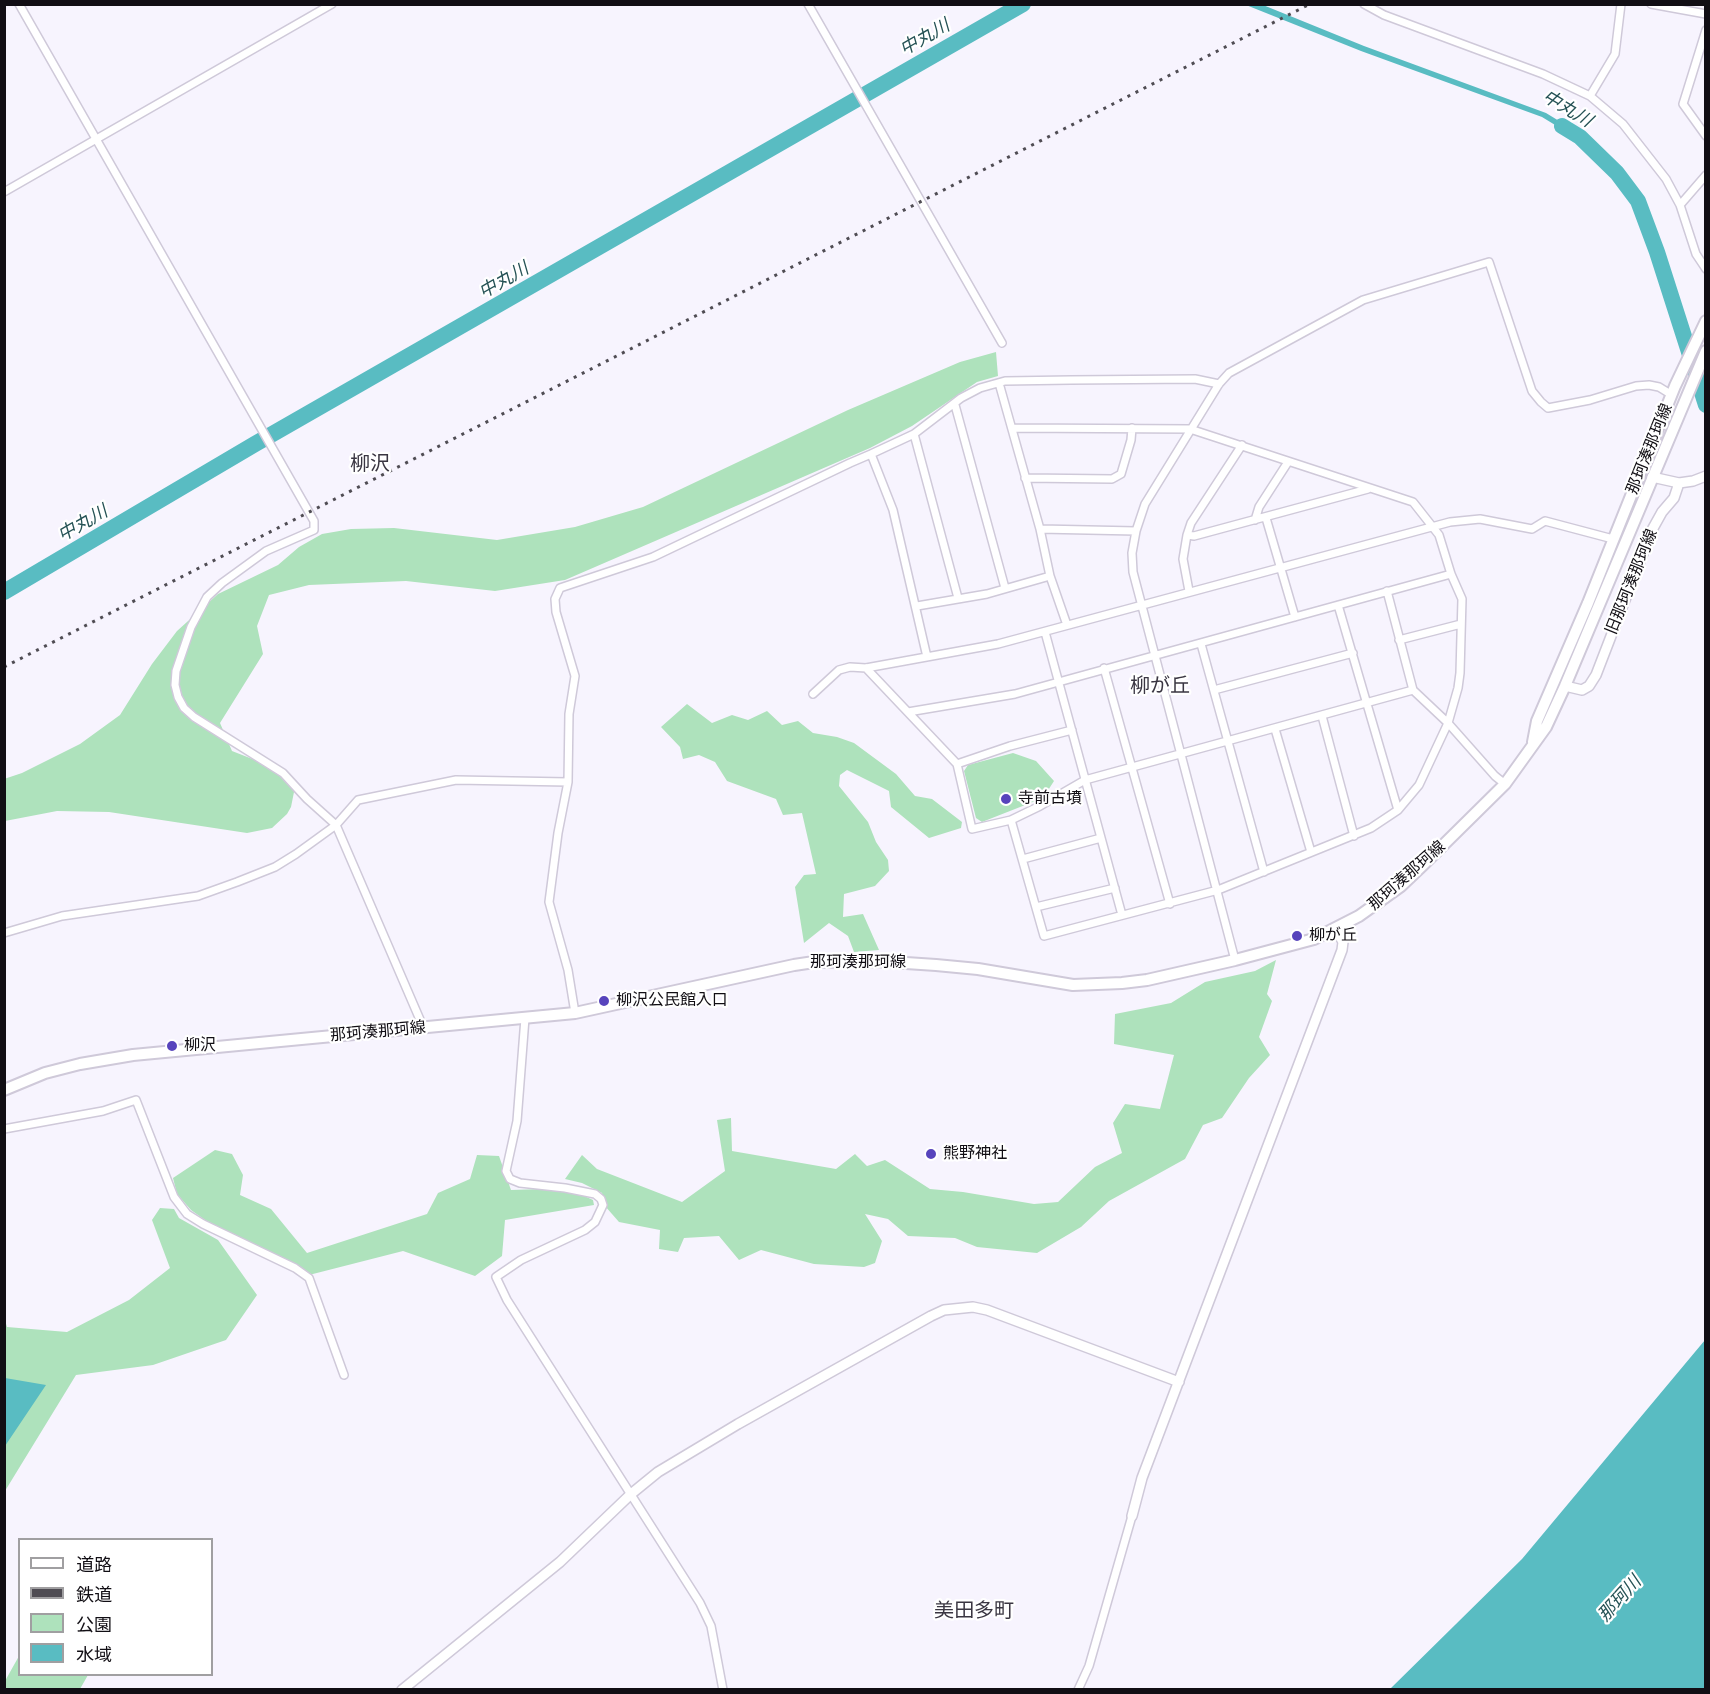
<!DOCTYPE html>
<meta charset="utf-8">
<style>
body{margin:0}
#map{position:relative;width:1710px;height:1694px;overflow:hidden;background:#f7f4fe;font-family:Arial,"Noto Sans JP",sans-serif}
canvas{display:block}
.frame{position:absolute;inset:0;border:6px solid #110e14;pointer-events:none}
.legend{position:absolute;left:18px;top:1538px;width:195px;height:138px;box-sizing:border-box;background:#fff;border:2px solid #a09fa1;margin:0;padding:8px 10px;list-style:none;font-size:18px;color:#110e14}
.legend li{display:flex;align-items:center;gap:12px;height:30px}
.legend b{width:30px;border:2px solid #a09fa1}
</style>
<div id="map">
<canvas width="1710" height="1694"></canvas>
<div class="frame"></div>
<ul class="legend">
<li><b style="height:8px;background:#fff"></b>道路</li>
<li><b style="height:8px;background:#4f4c53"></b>鉄道</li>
<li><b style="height:16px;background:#aee2bc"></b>公園</li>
<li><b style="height:16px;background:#59bcc2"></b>水域</li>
</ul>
</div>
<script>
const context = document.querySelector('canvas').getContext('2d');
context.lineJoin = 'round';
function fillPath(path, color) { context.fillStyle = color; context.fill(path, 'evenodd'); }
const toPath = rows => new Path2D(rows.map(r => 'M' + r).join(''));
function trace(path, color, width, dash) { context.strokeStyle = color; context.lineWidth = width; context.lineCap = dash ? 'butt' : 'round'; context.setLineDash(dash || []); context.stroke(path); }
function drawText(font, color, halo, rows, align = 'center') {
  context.font = font + ' Arial,"Noto Sans JP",sans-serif'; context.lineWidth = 4.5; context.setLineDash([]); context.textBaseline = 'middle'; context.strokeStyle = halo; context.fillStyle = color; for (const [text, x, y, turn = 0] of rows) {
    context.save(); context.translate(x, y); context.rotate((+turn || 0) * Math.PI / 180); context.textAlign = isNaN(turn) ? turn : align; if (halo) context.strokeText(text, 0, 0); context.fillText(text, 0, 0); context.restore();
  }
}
fillPath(toPath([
 [996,352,998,376,977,382,912,426,870,448,565,580,495,591,406,581,309,585,269,595,257,626,263,654,220,723,232,751,260,762,295,787,291,807,287,814,272,828,247,833,109,812,57,811,5,821,4,779,22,773,80,744,120,715,152,664,177,631,218,594,278,565,299,547,322,534,351,529,394,528,497,540,575,527,643,507,848,410,960,362],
 [687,704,712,723,732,715,748,720,767,711,782,725,798,721,813,733,837,737,854,743,896,774,915,796,932,799,962,822,961,828,929,838,891,807,889,791,847,770,840,775,839,786,868,822,876,842,888,860,889,871,875,886,844,894,843,917,863,914,879,950,854,952,848,936,829,923,804,943,795,887,804,875,816,874,802,813,783,815,776,799,727,781,715,762,699,755,683,759,680,747,661,727],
 [1013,753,1036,761,1054,781,1043,798,982,822,976,818,964,771,968,765],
 [1276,960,1267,994,1272,1001,1259,1037,1270,1055,1249,1078,1222,1118,1203,1125,1185,1159,1109,1201,1081,1227,1037,1253,977,1247,955,1238,908,1236,888,1219,865,1214,882,1241,875,1263,864,1267,814,1264,761,1250,739,1260,719,1236,684,1238,678,1252,659,1249,660,1230,619,1222,605,1206,602,1193,582,1183,565,1179,582,1155,597,1169,682,1202,725,1171,717,1120,731,1118,732,1151,836,1169,855,1154,867,1166,885,1160,930,1189,963,1192,1034,1204,1058,1202,1095,1167,1122,1153,1113,1123,1125,1104,1160,1109,1174,1055,1114,1044,1115,1014,1171,1003,1205,982,1255,971],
 [215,1150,232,1154,243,1175,240,1195,271,1209,307,1253,427,1214,438,1193,470,1179,477,1155,499,1156,511,1190,542,1189,580,1194,593,1200,594,1205,505,1220,502,1256,475,1276,403,1251,309,1275,205,1220,191,1210,177,1194,173,1178],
 [160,1208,174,1209,179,1218,218,1240,257,1295,226,1340,153,1365,76,1375,5,1491,4,1317,7,1327,67,1332,129,1300,170,1268,152,1220],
 [19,1656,20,1674,88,1675,80,1689,5,1689,5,1681]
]), '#aee2bc');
fillPath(toPath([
 [1246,5,1263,5,1364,46,1546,113,1582,135,1578,139,1542,117,1361,51],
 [1705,1340,1705,1689,1390,1689,1522,1559],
 [5,1378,46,1385,5,1446,4,1378]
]), '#59bcc2');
trace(toPath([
 [1562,126,1580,137,1617,173,1638,201,1657,252,1706,405],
 [4,592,255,444,1023,4]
]), '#59bcc2', 16);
const street = toPath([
 [19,4,314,521,314,530,266,551,222,583,207,597,191,627,176,671,175,685,178,697,184,708,194,717,283,773,307,799,336,825,424,1029],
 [808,4,1002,343],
 [1364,4,1384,15,1543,74,1590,96,1623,124,1666,179,1680,205,1696,254,1706,269],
 [1651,4,1706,14],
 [1706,30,1683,104,1706,136],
 [1590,96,1615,54,1621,4],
 [4,192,332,4],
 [1680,205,1706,175],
 [999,383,1040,529,1050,576,1067,625],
 [955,405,1005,588],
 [914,434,958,598],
 [871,454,893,510,927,657],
 [1025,478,1112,479,1121,474,1131,440,1132,428],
 [1266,518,1295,617],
 [1255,520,1259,507,1288,462],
 [1040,529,1136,531],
 [1187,535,1194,536,1368,489],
 [1189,591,1183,559,1187,535,1191,523,1242,445],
 [1387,591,1413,690,1448,723,1495,776,1505,784],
 [1338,605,1398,810],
 [917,606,987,594,1050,576],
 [1045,632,1122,915],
 [1399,640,1461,624],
 [1201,644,1264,872],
 [866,668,957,764,972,829,1011,820,1040,806,1085,780,1413,690],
 [1104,668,1170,904],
 [1214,690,1353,653],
 [813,694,839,670,850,667,866,668,998,644,1450,522,1480,519,1532,529,1545,521,1613,539],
 [908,712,1015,694,1451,574],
 [1322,716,1354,836],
 [1275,729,1311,852],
 [957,764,1010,746,1072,730],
 [1011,820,1044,936,1218,890,1371,828,1398,810,1419,785,1448,723,1458,688,1460,673,1462,599,1451,574,1439,535,1413,502,1190,429,1012,428],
 [1023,859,1101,838],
 [1036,907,1115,888],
 [4,933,62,916,198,896,237,882,275,867,296,854,336,825,358,800,456,780,568,782],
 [1235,960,1133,572,1132,553,1136,531,1145,504,1219,384,1229,373,1363,300,1489,262,1532,391,1541,402,1548,408,1590,400,1636,386,1649,385,1659,387,1672,395],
 [575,1013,568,970,549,902,558,833,568,782,569,714,575,676,556,612,555,599,560,588,653,557,850,463,871,454,914,434,961,398,980,388,1005,381,1071,380,1195,379,1219,384],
 [525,1018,517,1121,506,1171,510,1179,520,1183,565,1188,595,1194,601,1199,603,1205,595,1222,585,1230,521,1260,496,1277,507,1300,700,1603,711,1626,723,1690],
 [4,1129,103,1111,136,1100,174,1197,187,1214,203,1224,295,1268,309,1278,344,1375],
 [1078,1690,1089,1666,1132,1516]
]);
const secondary = toPath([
 [1652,477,1679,483,1693,481,1706,476],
 [1565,686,1582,690,1589,686,1596,675,1652,530,1662,512,1674,498,1679,483],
 [1132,1516,1142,1478,1342,950,1343,942,1336,929],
 [402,1690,560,1562,631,1494,658,1472,738,1424,931,1316,944,1310,973,1307,987,1310,1179,1382]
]);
const primary = toPath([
 [1533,742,1537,721,1588,603,1675,386,1706,321],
 [4,1090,45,1073,80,1064,133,1055,575,1013,794,965,814,962,876,961,936,965,978,969,1073,985,1122,983,1147,980,1235,960,1314,939,1359,916,1401,886,1423,865,1505,784,1546,727,1565,686,1706,351]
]);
trace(street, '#cfc9d9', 10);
trace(secondary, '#cfc9d9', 12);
trace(primary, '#cfc9d9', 14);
trace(street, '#fff', 7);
trace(secondary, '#fff', 9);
trace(primary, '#fff', 10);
trace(toPath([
 [4,667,1310,4]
]), '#4f4c53', 3, [3, 6]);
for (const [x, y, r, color] of [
 [1006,799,6,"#5744bc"],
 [1297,936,6,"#5744bc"],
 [604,1001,6,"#5744bc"],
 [172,1046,6,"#5744bc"],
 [931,1154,6,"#5744bc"]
]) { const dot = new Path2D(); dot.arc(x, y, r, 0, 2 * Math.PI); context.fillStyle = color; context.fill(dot); trace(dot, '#fff', 2); }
drawText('16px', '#110e14', '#fff', [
 ["那珂湊那珂線",1650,449,-68],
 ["旧那珂湊那珂線",1632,582,-68],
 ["那珂湊那珂線",1407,876,-41],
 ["那珂湊那珂線",858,963],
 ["那珂湊那珂線",378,1032,-5]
]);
drawText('16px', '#110e14', '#fff', [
 ["寺前古墳",1018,799],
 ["柳が丘",1309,936],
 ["柳沢公民館入口",616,1001],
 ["柳沢",184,1046],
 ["熊野神社",943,1154]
], 'left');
drawText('italic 18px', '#255255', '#fff', [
 ["中丸川",925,38,-30],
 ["中丸川",1567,109,31],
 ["中丸川",504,281,-30],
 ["中丸川",83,524,-30],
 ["那珂川",1620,1599,-48]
]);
drawText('20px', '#3a3642', '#fff', [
 ["柳沢",370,464],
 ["柳が丘",1160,686],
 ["美田多町",974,1611]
]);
</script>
